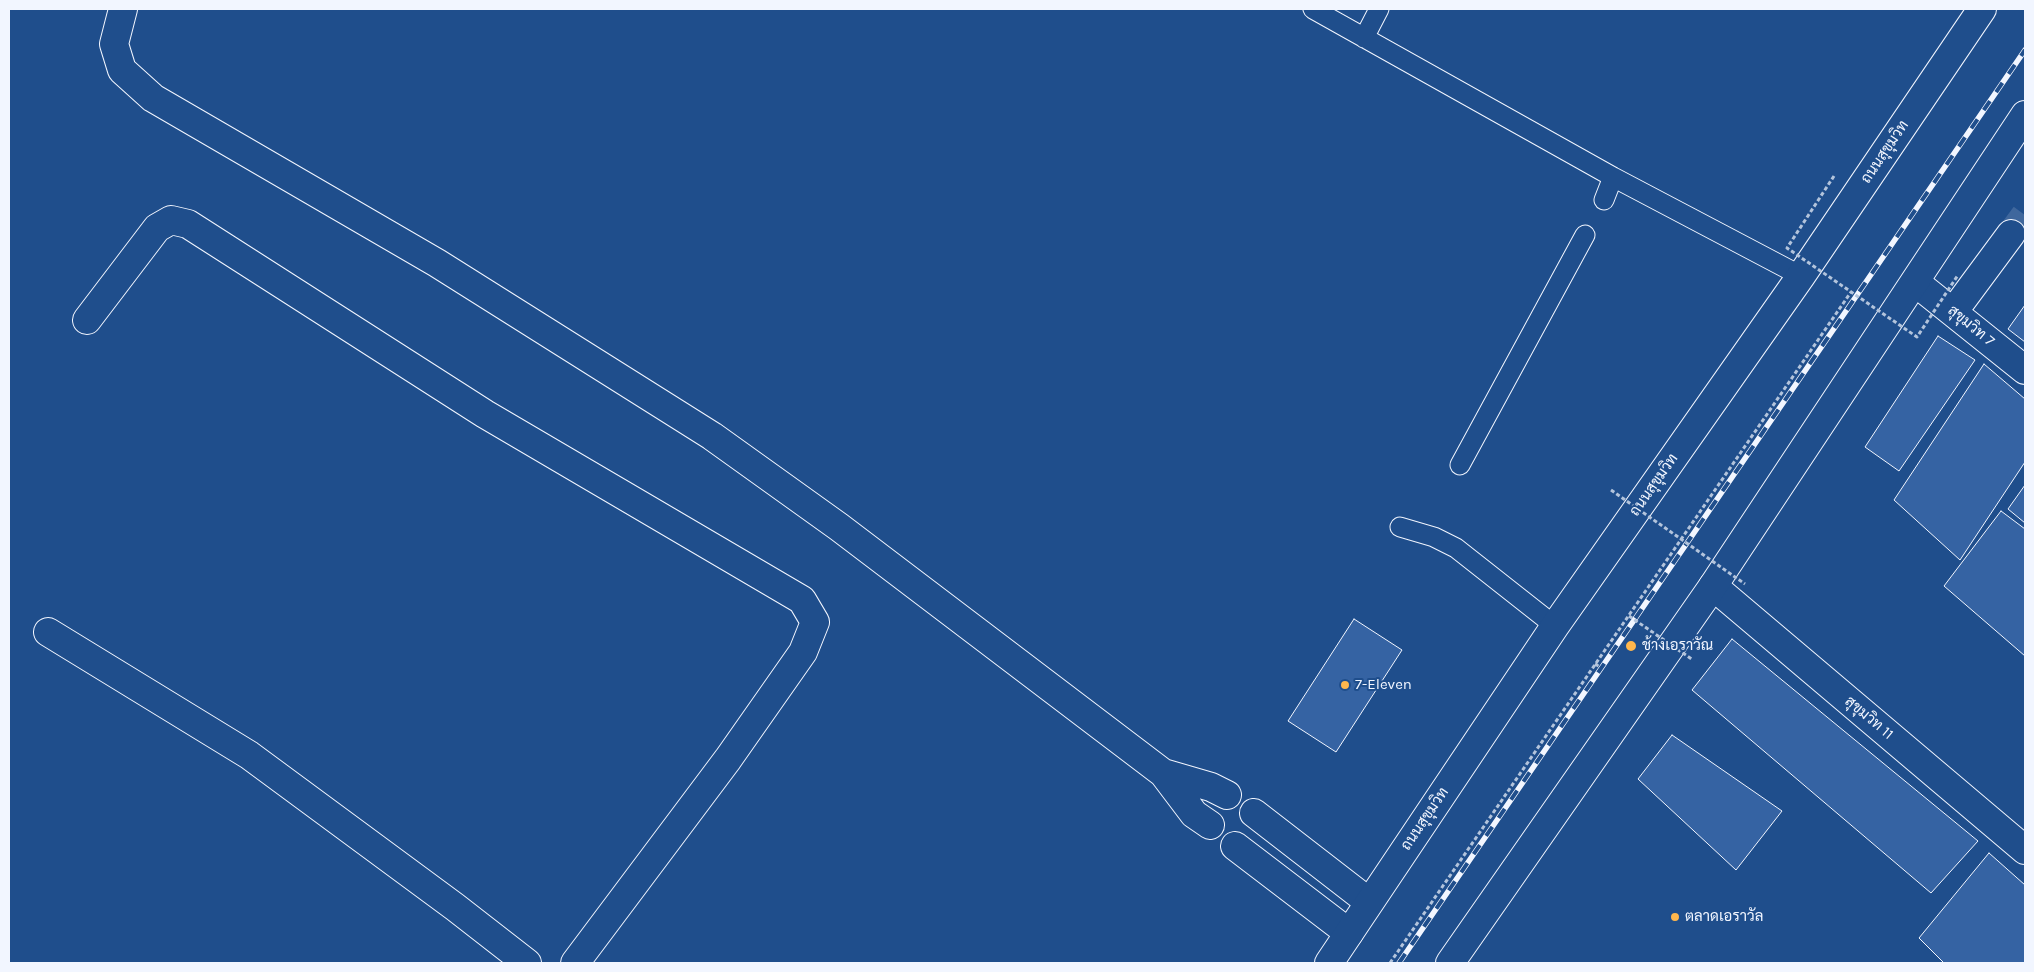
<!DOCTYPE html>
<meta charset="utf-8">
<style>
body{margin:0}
#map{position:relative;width:2034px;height:972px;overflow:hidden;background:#1f4e8c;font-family:Karla,sans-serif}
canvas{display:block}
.frame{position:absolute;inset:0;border:10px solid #f2f6ff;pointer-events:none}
</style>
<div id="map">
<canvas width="2034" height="972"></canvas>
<div class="frame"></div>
</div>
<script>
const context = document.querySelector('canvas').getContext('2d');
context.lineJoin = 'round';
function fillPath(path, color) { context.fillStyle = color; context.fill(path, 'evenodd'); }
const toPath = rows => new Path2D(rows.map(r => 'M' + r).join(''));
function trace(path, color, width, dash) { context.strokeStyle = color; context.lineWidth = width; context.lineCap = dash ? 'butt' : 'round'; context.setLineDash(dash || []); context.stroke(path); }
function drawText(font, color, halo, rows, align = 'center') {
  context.font = font + ' Karla,Sarabun,sans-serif'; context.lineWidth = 4; context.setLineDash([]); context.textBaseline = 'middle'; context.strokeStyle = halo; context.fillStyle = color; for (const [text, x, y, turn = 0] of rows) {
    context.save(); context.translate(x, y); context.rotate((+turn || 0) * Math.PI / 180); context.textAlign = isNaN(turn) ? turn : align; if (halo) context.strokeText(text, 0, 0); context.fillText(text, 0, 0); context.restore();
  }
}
const building = toPath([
 [2025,305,2025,342,2008,329,2025,305],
 [1938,336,1975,360,1899,471,1865,447,1938,336],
 [1984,364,2025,399,2025,462,1960,560,1894,500,1984,364],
 [2025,485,2025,523,2008,509,2025,485],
 [2001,511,2025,529,2025,656,1944,586,2001,511],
 [1354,619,1402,650,1336,752,1288,721,1354,619],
 [1732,639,1978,841,1931,893,1692,690,1732,639],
 [1672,735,1782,811,1736,870,1638,779,1672,735],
 [1989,853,2025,885,2025,963,1944,963,1919,938,1989,853]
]);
fillPath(building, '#3563a3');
trace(building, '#f2f6ff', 1);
trace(toPath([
 [2011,234,2025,215]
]), '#3f679d', 28, [28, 14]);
const lane = toPath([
 [1313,9,1613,177,1801,276],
 [1364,38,1379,9],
 [1604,200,1613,177],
 [1460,465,1585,235],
 [1400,527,1434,537,1456,548,1555,626]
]);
const street = toPath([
 [123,9,114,44,122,70,153,98,437,263,712,436,839,527,1163,773],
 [1915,282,2025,370],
 [1954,311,2011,234],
 [87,320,157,228,171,220,188,224,485,414,802,600,815,622,803,652,728,759,575,963],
 [1713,586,2025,850],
 [48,632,249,755,455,907,527,963],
 [1254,813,1369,902],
 [1210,825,1194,814,1163,773,1211,787,1227,795],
 [1235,846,1349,933]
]);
const highway = toPath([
 [1329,963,1555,626,1801,276,1982,9],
 [1450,963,1713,586,2025,115]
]);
trace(lane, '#f2f6ff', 21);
trace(street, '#f2f6ff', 30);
trace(highway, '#f2f6ff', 30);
trace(toPath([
 [1595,664,1602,668],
 [1390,963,1851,292]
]), '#b3c4dc', 3, [4, 2.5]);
trace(lane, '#1f4e8c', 19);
trace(street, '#1f4e8c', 28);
trace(highway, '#1f4e8c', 28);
const rail = toPath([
 [1399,963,2025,50]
]);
trace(rail, '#f2f6ff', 5.5);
trace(rail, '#1f4e8c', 4, [11]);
trace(toPath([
 [1834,176,1787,248,1917,337,1958,275],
 [1611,490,1745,584],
 [1629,616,1693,660]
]), '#b3c4dc', 3, [4, 2.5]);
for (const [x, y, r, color] of [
 [1631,646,6,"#ffb74d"],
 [1345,685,5,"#ffb74d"],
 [1675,917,5,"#ffb74d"]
]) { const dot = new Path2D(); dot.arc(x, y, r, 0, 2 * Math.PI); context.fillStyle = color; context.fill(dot); trace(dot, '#1f4e8c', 2); }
drawText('15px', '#f2f6ff', '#1f4e8c', [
 ["ถนนสุขุมวิท",1885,152,-56],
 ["สุขุมวิท 7",1971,326,39],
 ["ถนนสุขุมวิท",1654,485,-55],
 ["สุขุมวิท 11",1869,718,40],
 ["ถนนสุขุมวิท",1425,819,-56]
]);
drawText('15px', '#f2f6ff', '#1f4e8c', [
 ["ช้างเอราวัณ",1642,646],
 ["7-Eleven",1355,685],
 ["ตลาดเอราวัล",1685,917]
], 'left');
</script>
